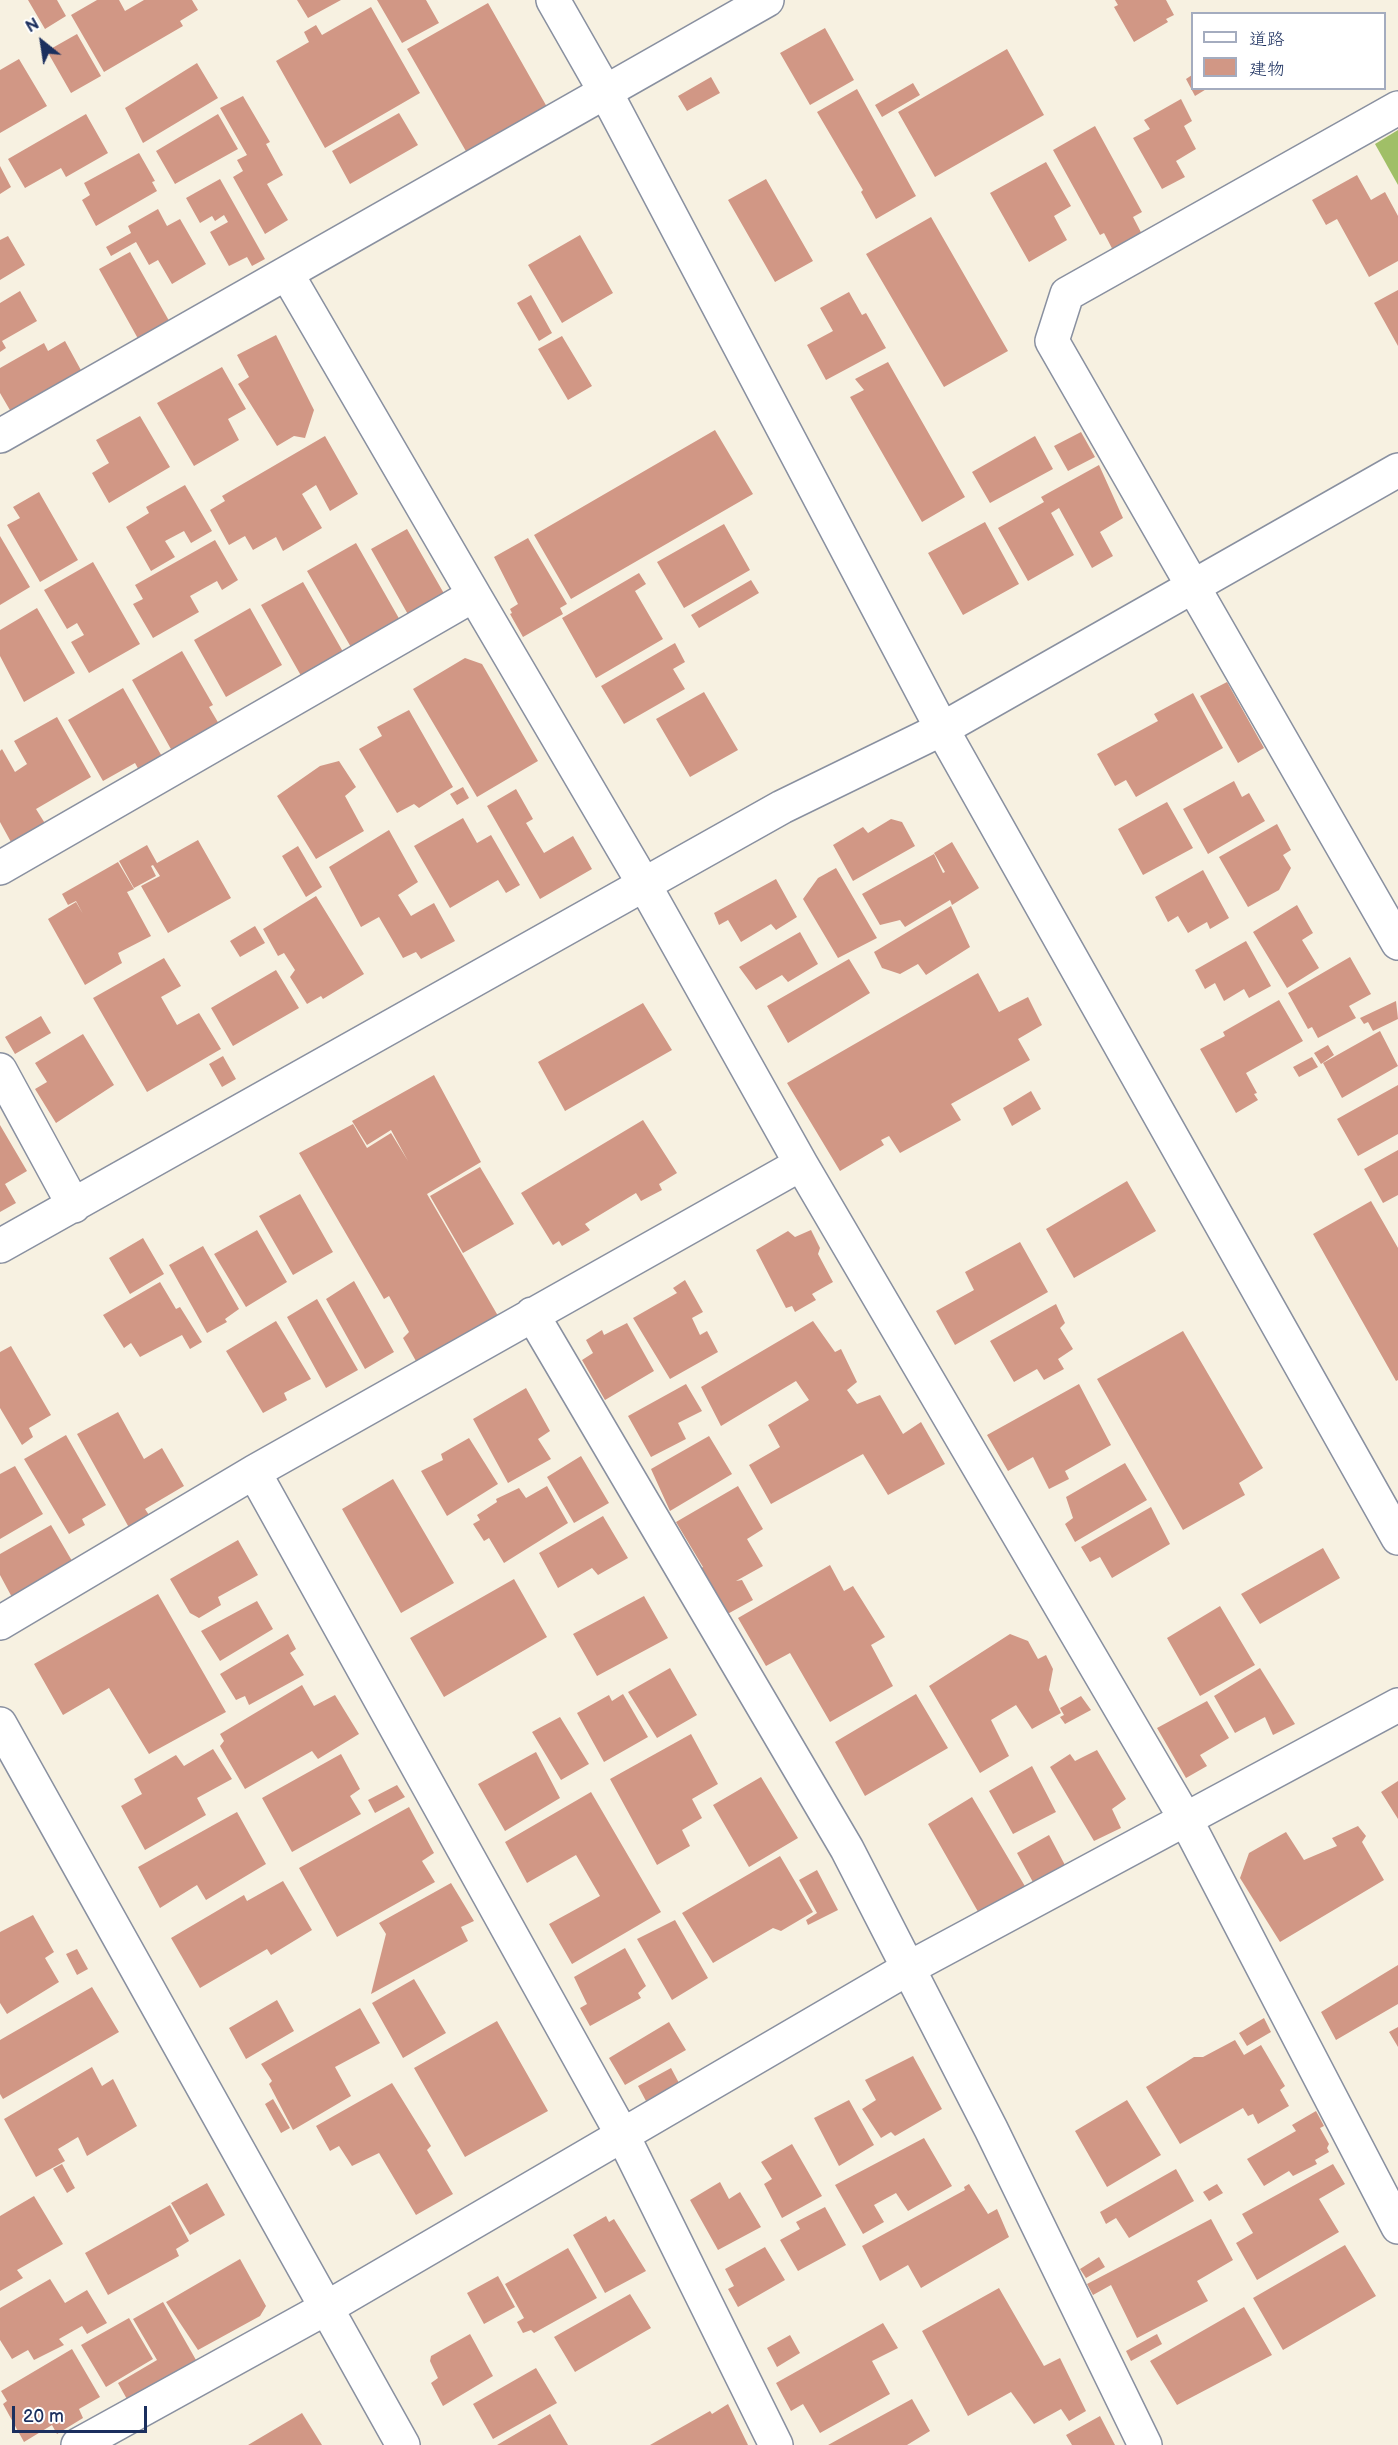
<!DOCTYPE html>
<meta charset="utf-8">
<style>
body{margin:0}
#map{position:relative;width:1398px;height:2445px;overflow:hidden;background:#f7f1e1;font-family:"Balsamiq Sans","Klee One",sans-serif}
canvas{display:block}
.legend{position:absolute;left:1191px;top:12px;width:195px;height:78px;box-sizing:border-box;background:#fff;border:2px solid #a4acbf;margin:0;padding:8px 10px;list-style:none;font-size:18px;color:#1b2f5e}
.legend li{display:flex;align-items:center;gap:12px;height:30px}
.legend b{width:30px;border:2px solid #a4acbf}
.north{position:absolute;left:12px;top:12px;width:60px;height:60px;-webkit-text-stroke:4px #fff;paint-order:stroke;rotate:330deg;font-size:16px;font-weight:700;line-height:24px;text-align:center;color:#1b2f5e}
.north::after{content:'';display:block;margin:auto;width:21px;height:27px;background:#1b2f5e;clip-path:polygon(50% 0,100% 100%,50% 72%,0 100%)}
.scale{position:absolute;left:12px;top:2406px;width:135px;height:27px;box-sizing:border-box;border:3px solid #1b2f5e;border-top:0;padding-left:8px;font-size:18px;line-height:21px;white-space:nowrap;color:#1b2f5e;-webkit-text-stroke:4px #fff;paint-order:stroke}
</style>
<div id="map">
<canvas width="1398" height="2445"></canvas>
<ul class="legend">
<li><b style="height:8px;background:#fff"></b>道路</li>
<li><b style="height:16px;background:#d19785"></b>建物</li>
</ul>
<div class="north">N</div>
<div class="scale">20 m</div>
</div>
<script>
const context = document.querySelector('canvas').getContext('2d');
context.lineJoin = 'round';
function fillPath(path, color) { context.fillStyle = color; context.fill(path, 'evenodd'); }
const toPath = rows => new Path2D(rows.map(r => 'M' + r).join(''));
function trace(path, color, width, dash) { context.strokeStyle = color; context.lineWidth = width; context.lineCap = dash ? 'butt' : 'round'; context.setLineDash(dash || []); context.stroke(path); }
fillPath(toPath([
 [1398,130,1398,185,1375,144]
]), '#a0bf67');
fillPath(toPath([
 [28,0,57,0,66,16,45,29],
 [97,0,119,0,125,11,144,0,192,0,198,10,180,21,183,26,104,72,71,15],
 [297,0,341,0,308,18],
 [377,0,426,0,439,23,402,43],
 [1115,0,1166,0,1174,15,1166,19,1168,22,1134,42,1114,7,1118,5],
 [488,3,547,107,467,153,407,49],
 [371,7,420,93,325,148,276,61,309,42,304,32,316,25,322,35],
 [825,28,854,80,810,105,780,53],
 [77,34,101,76,71,93,47,51],
 [1007,49,1044,115,935,177,898,112],
 [19,59,47,106,0,133,0,70],
 [197,63,218,98,143,143,125,108],
 [1192,75,1192,88,1208,88,1195,96,1186,79],
 [711,77,720,93,687,111,678,96],
 [913,83,920,95,882,117,875,105],
 [857,89,916,196,876,219,861,192,863,190,817,112],
 [243,96,270,142,266,144,283,175,267,184,288,220,265,234,233,177,243,171,237,160,247,155,220,108],
 [1181,99,1192,121,1184,126,1196,149,1176,161,1185,177,1162,189,1133,138,1150,129,1144,120],
 [399,113,418,145,350,184,332,151],
 [86,114,108,153,66,177,61,168,25,188,8,159],
 [218,114,238,149,175,184,156,151],
 [1095,126,1142,212,1133,217,1145,240,1116,256,1104,233,1100,235,1053,150],
 [139,153,155,181,152,182,157,191,96,226,82,200,90,195,84,183],
 [1046,162,1071,206,1054,216,1067,240,1029,262,990,193],
 [0,166,11,187,0,194],
 [1357,175,1371,200,1385,192,1398,216,1398,261,1369,277,1337,219,1326,225,1312,200],
 [220,179,265,259,252,266,247,257,229,266,210,232,228,222,224,215,215,221,212,216,200,223,186,198],
 [766,179,813,261,775,282,728,200],
 [158,209,167,226,180,219,206,264,172,284,158,260,149,265,136,242,111,256,106,247,131,233,128,226],
 [931,217,1008,351,944,387,866,254],
 [580,235,613,293,562,323,528,265],
 [8,236,25,265,0,280,0,240],
 [130,252,172,326,141,344,99,269],
 [1398,290,1398,346,1374,303],
 [20,291,37,321,2,341,6,348,0,352,0,303],
 [849,292,862,315,866,313,886,348,826,380,807,345,833,331,820,308],
 [531,295,552,333,539,341,517,303],
 [276,335,314,410,305,438,294,436,277,446,238,384,249,377,237,355],
 [562,336,592,386,568,400,538,349],
 [65,341,88,383,52,403,45,391,37,395,41,402,14,417,0,393,0,368,44,343,48,351],
 [888,362,965,497,922,522,850,397,864,390,855,379],
 [222,367,246,409,228,419,239,440,194,466,157,403],
 [140,416,170,467,109,503,92,473,109,463,96,440],
 [715,430,753,494,571,599,534,535],
 [1081,432,1095,457,1068,471,1054,446],
 [325,436,358,494,330,511,316,485,302,494,322,528,283,551,276,537,253,550,245,536,229,545,210,510,225,501,222,496],
 [1035,436,1053,469,990,503,972,472],
 [1099,465,1123,518,1100,532,1113,556,1092,568,1059,508,1051,513,1074,555,1028,581,998,528,1044,502,1041,497],
 [185,485,212,531,191,543,184,531,165,541,175,557,151,571,126,527,149,513,146,507],
 [39,492,78,560,40,582,7,525,20,518,13,507],
 [985,522,1019,584,963,615,928,553],
 [724,524,750,570,684,608,657,562],
 [407,529,446,597,410,618,371,549],
 [0,536,30,587,0,605],
 [528,538,567,604,560,608,563,614,523,637,510,614,512,613,510,609,518,604,494,557],
 [215,540,238,580,222,590,217,581,190,596,199,612,153,638,133,604,143,599,135,585],
 [356,543,401,622,352,649,307,571],
 [93,562,140,644,89,673,71,642,84,635,77,623,67,629,44,590],
 [639,573,646,584,635,591,663,639,596,678,562,618],
 [751,580,759,593,699,628,691,615],
 [303,582,346,657,304,681,261,605],
 [37,608,75,673,24,702,0,656,0,630],
 [250,608,282,665,226,697,194,640],
 [675,643,685,662,673,669,685,689,624,724,601,686],
 [182,651,213,705,209,707,219,724,172,751,132,680],
 [465,658,482,664,538,761,477,797,413,689],
 [1227,682,1264,748,1238,763,1200,696],
 [123,688,168,767,145,781,135,763,103,781,68,720],
 [704,692,738,750,690,777,656,719],
 [1193,693,1223,748,1136,797,1126,780,1115,786,1097,754,1158,721,1154,714],
 [409,710,453,787,419,808,414,804,397,813,359,749,382,736,377,727],
 [57,717,91,777,36,809,51,833,17,853,0,822,0,751,2,749,15,772,27,764,14,741],
 [339,761,356,787,345,796,364,831,316,859,277,796,320,766],
 [1234,781,1242,797,1249,793,1265,821,1208,854,1183,809],
 [463,787,469,798,457,805,450,794],
 [516,789,533,819,526,823,544,853,573,836,592,869,540,899,487,806],
 [1167,802,1193,848,1143,875,1118,829],
 [463,818,477,843,491,835,520,885,506,893,498,880,450,908,414,846],
 [891,819,902,822,915,846,853,881,833,845,863,827,868,833],
 [1277,824,1291,850,1283,855,1291,868,1279,890,1248,907,1219,857],
 [389,830,418,882,398,895,411,916,434,903,455,941,421,959,416,952,403,958,379,917,361,927,329,867],
 [198,840,231,898,168,933,141,886,160,876,153,865,151,866,156,876,134,888,119,861,147,845,157,863],
 [952,842,979,888,952,905,950,900,905,927,900,920,880,925,862,894,934,854,943,873,945,872,934,853],
 [298,846,322,887,306,897,282,856],
 [118,862,134,889,127,892,151,936,118,953,122,963,85,985,48,919,76,902,83,914,76,901,68,905,62,894],
 [836,868,877,938,838,958,803,899,818,878],
 [1203,870,1229,918,1210,929,1207,922,1188,933,1178,916,1168,922,1155,897],
 [776,879,797,917,776,930,771,924,741,942,728,920,719,925,714,913],
 [316,896,364,974,323,999,321,996,307,1004,290,977,295,970,284,953,278,956,263,929],
 [1297,905,1313,933,1302,940,1319,968,1287,988,1253,932],
 [951,906,970,947,926,975,918,964,900,974,882,968,874,952],
 [255,926,265,943,240,957,230,941],
 [800,932,818,964,788,982,782,975,756,990,739,967],
 [1246,941,1271,986,1249,998,1244,989,1224,1001,1215,983,1205,989,1195,970],
 [1350,957,1371,994,1349,1006,1356,1018,1318,1038,1312,1027,1308,1029,1288,993],
 [164,958,181,986,161,997,177,1025,199,1013,221,1049,147,1092,93,998],
 [849,959,870,993,788,1043,767,1006],
 [276,970,299,1008,233,1046,211,1008],
 [978,973,999,1012,1028,997,1042,1025,1018,1039,1030,1060,951,1104,961,1120,900,1153,889,1136,881,1140,884,1145,840,1171,787,1083],
 [1279,1000,1303,1041,1246,1073,1257,1093,1254,1094,1258,1100,1236,1113,1200,1049,1225,1036,1223,1032],
 [1396,1001,1398,1019,1373,1031,1368,1022,1364,1024,1360,1018],
 [643,1003,672,1050,565,1111,538,1062],
 [41,1016,51,1033,15,1054,5,1037],
 [1380,1031,1398,1066,1342,1098,1323,1063],
 [83,1034,114,1085,56,1123,35,1089,47,1082,35,1063],
 [1328,1045,1334,1055,1321,1064,1314,1053],
 [223,1056,236,1079,222,1087,209,1064],
 [1312,1057,1318,1067,1299,1077,1293,1067],
 [434,1075,481,1162,427,1194,501,1321,421,1370,403,1338,409,1332,389,1296,384,1299,299,1153,353,1124,367,1148,391,1133,408,1161,391,1130,367,1145,352,1121],
 [1398,1085,1398,1134,1358,1156,1337,1119],
 [1031,1091,1041,1109,1012,1126,1003,1108],
 [643,1120,677,1173,659,1184,662,1190,641,1201,636,1193,585,1224,590,1230,562,1246,559,1241,553,1245,521,1193],
 [0,1125,27,1171,5,1184,16,1203,0,1212],
 [1398,1150,1398,1195,1383,1203,1364,1169],
 [480,1167,514,1224,463,1253,430,1196],
 [1127,1181,1156,1231,1074,1278,1046,1229],
 [300,1194,333,1252,293,1275,259,1216],
 [1371,1201,1398,1248,1398,1380,1396,1381,1313,1234],
 [257,1230,287,1282,246,1307,214,1254],
 [811,1230,820,1248,818,1254,833,1282,812,1294,816,1300,795,1312,792,1306,786,1308,756,1250,788,1231,795,1237],
 [143,1238,164,1274,130,1294,109,1258],
 [1020,1242,1048,1292,955,1345,936,1311,974,1290,965,1272],
 [203,1246,239,1309,225,1319,227,1322,207,1333,169,1265],
 [685,1280,703,1312,692,1318,700,1335,707,1331,718,1352,670,1379,633,1318,677,1293,673,1288],
 [354,1281,394,1352,365,1369,326,1299],
 [160,1282,176,1309,180,1307,202,1342,190,1349,182,1335,140,1357,131,1343,124,1348,103,1315],
 [317,1299,358,1370,326,1388,287,1317],
 [1056,1304,1065,1323,1060,1328,1073,1349,1058,1359,1064,1369,1044,1380,1037,1369,1014,1382,990,1341],
 [276,1321,311,1379,284,1393,287,1400,263,1413,226,1351],
 [813,1321,835,1352,841,1349,857,1382,847,1390,857,1404,880,1395,903,1434,921,1422,945,1464,888,1495,863,1454,771,1504,749,1465,780,1447,768,1425,809,1400,796,1381,721,1426,701,1387],
 [627,1323,654,1371,605,1400,582,1360,593,1353,586,1340,602,1330,604,1335],
 [1183,1331,1263,1468,1239,1483,1245,1495,1183,1530,1097,1379],
 [11,1346,51,1415,29,1428,33,1437,22,1445,0,1408,0,1352],
 [686,1384,702,1411,678,1423,686,1439,651,1457,628,1416],
 [1079,1384,1111,1445,1065,1471,1069,1479,1049,1489,1033,1457,1008,1471,987,1435],
 [526,1388,550,1431,538,1439,551,1459,508,1483,473,1419],
 [118,1412,144,1459,162,1448,184,1486,145,1509,153,1521,132,1533,77,1434],
 [66,1435,106,1505,82,1519,85,1525,69,1534,24,1459],
 [709,1436,732,1474,670,1511,651,1469],
 [469,1438,498,1484,447,1516,421,1471,443,1460,441,1454],
 [581,1456,609,1503,574,1523,547,1477],
 [1125,1463,1147,1500,1075,1542,1065,1524,1073,1518,1066,1497],
 [15,1466,43,1514,0,1539,0,1474],
 [393,1479,454,1583,401,1613,342,1509],
 [547,1486,568,1523,504,1563,489,1538,484,1541,473,1524,480,1520,477,1515,497,1502,496,1499,519,1488,526,1498],
 [738,1486,763,1529,747,1539,763,1566,736,1581,742,1580,753,1600,722,1617,696,1571,703,1567,676,1522],
 [1151,1507,1170,1544,1112,1578,1100,1557,1090,1562,1081,1547],
 [603,1516,628,1558,598,1575,592,1568,558,1588,539,1553],
 [51,1525,75,1566,14,1601,0,1575,0,1554],
 [238,1540,258,1575,218,1597,221,1605,199,1618,190,1613,170,1579],
 [1323,1548,1340,1578,1260,1624,1241,1594],
 [830,1565,844,1591,853,1586,885,1637,871,1645,893,1686,830,1722,790,1653,766,1666,738,1618],
 [514,1579,547,1637,444,1697,410,1638],
 [158,1594,226,1712,149,1754,109,1688,63,1715,34,1664],
 [644,1596,668,1638,597,1676,573,1634],
 [257,1601,273,1629,220,1661,201,1631],
 [1220,1606,1255,1665,1200,1696,1167,1638],
 [288,1634,296,1649,290,1653,304,1675,249,1705,245,1696,236,1700,220,1674],
 [1010,1634,1028,1641,1038,1659,1046,1655,1053,1669,1049,1690,1061,1713,1032,1729,1016,1705,991,1720,1009,1756,980,1773,929,1686],
 [670,1668,697,1715,657,1738,628,1692],
 [1260,1668,1295,1724,1273,1735,1265,1717,1235,1733,1214,1696],
 [302,1685,314,1706,335,1695,359,1734,318,1759,312,1751,245,1789,220,1746,224,1741,220,1734],
 [623,1694,648,1737,604,1762,577,1713,609,1695,612,1701],
 [916,1694,948,1748,865,1796,835,1742],
 [1081,1696,1091,1710,1065,1724,1060,1717,1064,1715,1060,1708],
 [1207,1701,1229,1738,1200,1755,1207,1766,1186,1778,1157,1728],
 [560,1717,589,1764,561,1780,532,1732],
 [691,1734,718,1784,692,1799,702,1818,682,1830,690,1846,657,1865,610,1779],
 [213,1749,232,1779,197,1798,206,1815,145,1850,121,1806,142,1794,134,1779,176,1755,184,1766],
 [1097,1750,1126,1799,1112,1809,1121,1828,1094,1841,1050,1767,1070,1754,1075,1761],
 [536,1752,560,1798,505,1831,478,1784],
 [341,1754,360,1789,350,1796,361,1814,292,1852,262,1798],
 [1032,1766,1056,1812,1013,1834,989,1791],
 [761,1777,798,1838,749,1867,713,1805],
 [1398,1781,1398,1819,1381,1792],
 [397,1785,405,1797,375,1813,368,1800],
 [591,1792,661,1912,572,1964,549,1924,600,1896,576,1855,527,1883,505,1842],
 [972,1797,1026,1888,981,1917,928,1824],
 [409,1807,434,1853,422,1861,435,1882,337,1937,299,1868],
 [237,1812,266,1864,206,1900,197,1885,160,1908,138,1867],
 [1358,1826,1366,1836,1362,1842,1384,1880,1280,1942,1240,1878,1249,1853,1286,1832,1304,1860,1337,1846,1332,1838],
 [1049,1835,1066,1867,1034,1884,1017,1853],
 [780,1856,813,1912,781,1931,773,1928,713,1963,682,1913],
 [817,1870,838,1910,808,1925,806,1920,817,1913,799,1880],
 [283,1881,312,1930,271,1955,267,1949,200,1988,171,1938,244,1895,247,1901],
 [451,1883,474,1921,461,1927,468,1941,371,1994,386,1934,379,1923],
 [33,1915,54,1952,45,1958,59,1982,7,2014,0,2003,0,1932],
 [675,1920,708,1978,672,2000,637,1939],
 [625,1948,646,1986,638,1993,641,1998,590,2026,580,2008,587,2004,574,1977],
 [77,1949,88,1969,77,1975,66,1954],
 [1398,1965,1398,2004,1336,2040,1321,2012],
 [414,1979,446,2033,403,2058,372,2003],
 [92,1987,119,2032,3,2099,0,2094,0,2040],
 [277,2000,294,2031,246,2059,229,2028],
 [360,2008,380,2043,335,2067,351,2096,293,2130,269,2084,272,2081,261,2064],
 [1264,2018,1271,2032,1247,2046,1239,2033],
 [497,2021,548,2111,465,2157,414,2068],
 [669,2022,686,2050,625,2085,609,2058],
 [1398,2027,1398,2047,1389,2032],
 [1235,2040,1244,2055,1261,2045,1285,2086,1280,2090,1289,2106,1258,2124,1253,2114,1248,2116,1243,2108,1180,2144,1146,2087,1194,2057,1203,2057],
 [913,2056,942,2109,895,2136,891,2132,881,2138,862,2109,876,2100,865,2080],
 [92,2067,102,2086,113,2079,137,2126,87,2156,78,2137,58,2149,65,2161,36,2177,4,2119],
 [671,2068,679,2083,646,2101,638,2086],
 [392,2083,431,2146,427,2150,453,2194,416,2215,379,2153,352,2166,339,2146,330,2151,316,2126],
 [273,2099,290,2128,281,2133,265,2104],
 [849,2100,874,2145,839,2166,814,2118],
 [1127,2100,1161,2155,1107,2187,1075,2131],
 [1316,2111,1324,2126,1320,2128,1329,2144,1327,2148,1329,2152,1315,2160,1317,2164,1293,2176,1289,2171,1264,2186,1247,2159,1296,2131,1292,2125],
 [924,2138,952,2186,908,2211,896,2193,874,2205,884,2222,863,2234,835,2185],
 [792,2144,822,2196,782,2218,764,2184,772,2179,761,2162],
 [62,2164,75,2188,67,2193,53,2169],
 [1333,2164,1345,2184,1319,2199,1339,2232,1257,2280,1236,2243,1253,2233,1242,2214],
 [1176,2169,1194,2201,1129,2238,1116,2218,1106,2224,1100,2212],
 [720,2182,729,2199,740,2192,761,2227,718,2250,690,2200],
 [207,2183,225,2215,190,2235,171,2203],
 [969,2184,988,2214,997,2209,1009,2237,921,2288,908,2265,880,2281,862,2246,965,2190,964,2187],
 [1217,2184,1223,2193,1209,2201,1203,2192],
 [34,2196,63,2244,17,2270,23,2278,0,2291,0,2216],
 [170,2205,189,2241,176,2249,179,2256,108,2295,85,2253],
 [825,2207,846,2245,798,2271,780,2240,800,2229,796,2222],
 [606,2216,609,2222,614,2219,646,2271,605,2293,573,2235],
 [1211,2219,1233,2260,1197,2281,1208,2301,1137,2338,1111,2285,1093,2295,1087,2284],
 [1345,2245,1376,2296,1283,2350,1253,2298],
 [765,2247,785,2280,738,2307,728,2289,734,2286,725,2269],
 [568,2248,597,2298,534,2333,531,2330,523,2333,517,2322,524,2318,505,2284],
 [1099,2257,1105,2267,1086,2278,1080,2269],
 [240,2259,266,2306,260,2316,198,2350,166,2302],
 [498,2276,515,2307,484,2324,467,2293],
 [50,2279,65,2303,87,2290,107,2323,87,2334,82,2326,59,2339,64,2345,34,2360,28,2350,12,2359,0,2340,0,2308],
 [999,2288,1044,2366,1060,2358,1086,2411,1069,2421,1061,2409,1034,2424,1011,2392,968,2416,922,2331],
 [630,2294,651,2328,575,2372,554,2337],
 [163,2302,196,2360,128,2401,118,2383,157,2360,133,2319],
 [1244,2307,1272,2355,1177,2405,1150,2361],
 [129,2318,153,2359,106,2387,81,2345],
 [883,2323,898,2348,872,2361,890,2394,820,2433,803,2404,791,2411,776,2383],
 [470,2334,493,2376,443,2406,431,2383,438,2378,430,2361,431,2356],
 [1157,2334,1162,2344,1131,2361,1126,2351],
 [790,2335,800,2353,777,2367,767,2348],
 [72,2349,100,2397,79,2409,83,2418,57,2434,52,2425,24,2442,3,2404,7,2401,1,2391],
 [536,2368,557,2403,493,2439,473,2404],
 [912,2399,930,2431,907,2445,828,2445],
 [728,2404,748,2445,650,2445,710,2411,712,2414],
 [302,2413,322,2445,248,2445],
 [550,2414,568,2445,497,2445],
 [1100,2416,1115,2445,1072,2445,1066,2435]
]), '#d19785');
const minor = toPath([
 [1398,108,1067,294,1052,341,1398,943],
 [287,274,474,595],
 [0,436,767,0],
 [0,868,474,595,645,886,801,1164,1186,1820,1398,2227],
 [0,1070,74,1206],
 [0,1246,782,807,942,729],
 [532,1314,847,1849,991,2129,1145,2445],
 [254,1472,623,2136,776,2445],
 [0,1623,254,1472,801,1164],
 [0,1724,403,2445],
 [78,2445,328,2307,907,1969,1398,1705]
]);
const tertiary = toPath([
 [553,0,606,93,942,729,1398,1538],
 [942,729,1398,470]
]);
trace(minor, '#8990a0', 36);
trace(tertiary, '#8990a0', 36);
trace(minor, '#fff', 33);
trace(tertiary, '#fff', 33);
</script>
